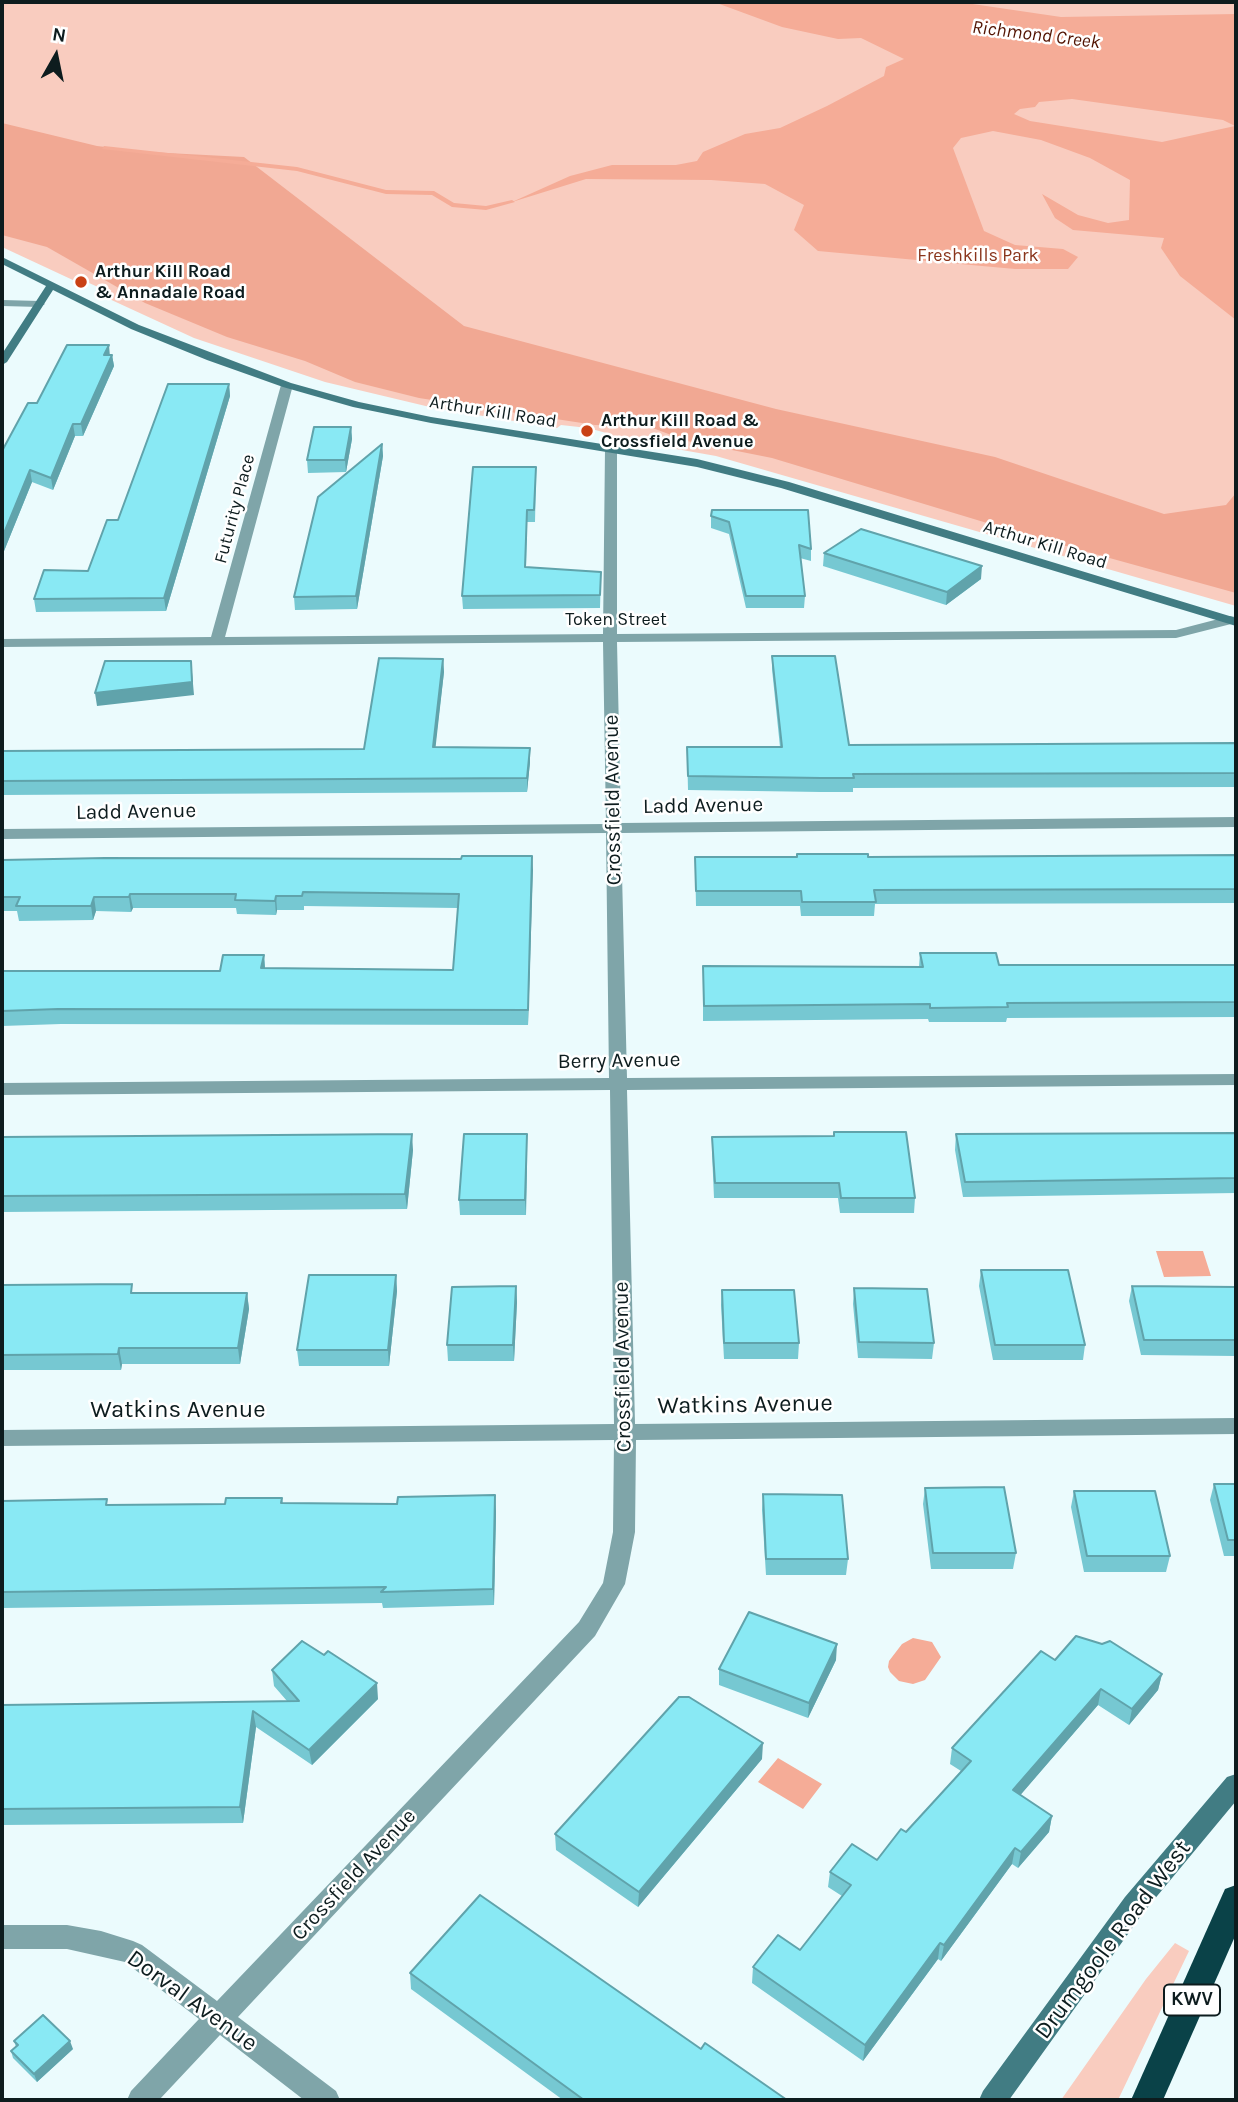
<!DOCTYPE html>
<style>
body{margin:0}
#map{position:relative;width:1238px;height:2102px;overflow:hidden;background:#ebfbfd;font-family:Karla,sans-serif}
canvas{display:block}
.frame{position:absolute;inset:0;border:4px solid #0d1c1e;pointer-events:none}
.north{position:absolute;left:21px;top:21px;width:70px;height:70px;-webkit-text-stroke:5px #fff;paint-order:stroke;rotate:9deg;font-size:19px;font-weight:700;line-height:28px;text-align:center;color:#0d1c1e}
.north::after{content:'';display:block;margin:auto;width:24px;height:32px;background:#0d1c1e;clip-path:polygon(50% 0,100% 100%,50% 72%,0 100%)}
</style>
<div id="map">
<canvas width="1238" height="2102"></canvas>
<div class="frame"></div>
<div class="north">N</div>
</div>
<script>
const context = document.querySelector('canvas').getContext('2d');
context.lineJoin = 'round';
function fillPath(path, color) { context.fillStyle = color; context.fill(path, 'evenodd'); }
const toPath = rows => new Path2D(rows.map(r => 'M' + r).join(''));
function trace(path, color, width, dash) { context.strokeStyle = color; context.lineWidth = width; context.lineCap = dash ? 'butt' : 'round'; context.setLineDash(dash || []); context.stroke(path); }
function drawText(font, color, halo, rows, align = 'center') {
  context.font = font + ' Karla,sans-serif'; context.lineWidth = 5; context.setLineDash([]); context.textBaseline = 'middle'; context.strokeStyle = halo; context.fillStyle = color; for (const [text, x, y, turn = 0] of rows) {
    context.save(); context.translate(x, y); context.rotate((+turn || 0) * Math.PI / 180); context.textAlign = isNaN(turn) ? turn : align; if (halo) context.strokeText(text, 0, 0); context.fillText(text, 0, 0); context.restore();
  }
}
fillPath(toPath([
 [2,2,1236,2,1236,606,716,456,608,437,610,434,588,428,561,425,557,428,434,408,325,382,194,338,105,297,113,294,87,282,75,281,2,247],
 [1175,1943,1189,1951,1118,2100,1061,2100,1146,1979]
]), '#f9ccbf');
fillPath(toPath([
 [2,123,97,146,148,152,244,157,464,326,776,409,995,457,1164,514,1226,505,1236,493,1236,593,1030,536,772,458,687,441,650,427,595,425,419,398,355,382,305,361,227,337,145,303,47,247,2,235]
]), '#f1a893');
fillPath(toPath([
 [714,2,959,2,1061,17,1236,14,1236,320,1180,276,1161,248,1164,238,1073,230,1055,218,1042,194,1078,215,1108,223,1129,220,1130,180,1090,158,1041,140,993,131,961,138,953,148,984,231,1015,245,1063,249,1078,257,1068,269,1015,269,818,251,794,230,804,205,765,184,711,180,586,179,512,202,570,176,612,165,676,165,697,161,703,152,745,134,780,128,827,106,884,76,886,67,904,59,861,38,838,39,782,27],
 [1072,99,1223,120,1235,126,1162,142,1030,121,1014,114,1020,109,1035,107,1039,102],
 [1156,1251,1203,1251,1211,1276,1164,1277],
 [913,1638,932,1642,941,1657,925,1680,913,1684,899,1681,890,1672,888,1667,889,1661,902,1644],
 [778,1758,822,1784,803,1809,758,1782]
]), '#f5ac97');
fillPath(toPath([
 [104,146,297,167,386,190,434,191,454,203,486,206,512,200,515,202,486,210,452,207,432,195,386,194,297,171,102,149,104,146]
]), '#f5ac97');
fillPath(toPath([
 [2,300,40,301,45,304,40,307,2,306,2,300],
 [287,382,293,385,225,637,603,634,605,449,611,445,617,449,617,634,1176,630,1230,616,1235,617,1235,623,1176,638,617,642,621,823,1236,817,1236,827,621,833,627,1078,1236,1074,1236,1085,627,1090,635,1424,1236,1418,1236,1434,636,1440,635,1532,625,1584,595,1636,238,2017,336,2091,340,2100,304,2100,220,2035,159,2100,127,2100,131,2091,199,2019,125,1962,67,1949,2,1949,2,1925,67,1925,101,1931,133,1941,142,1945,217,2001,579,1622,603,1583,613,1532,614,1440,2,1446,2,1430,614,1424,610,1090,2,1095,2,1083,609,1078,606,833,2,839,2,829,606,824,603,642,2,647,2,639,211,637,281,385,287,382]
]), '#7fa5a9');
fillPath(toPath([
 [2,257,139,325,291,383,359,402,431,417,697,459,789,482,1236,618,1236,626,781,488,697,467,431,423,353,407,283,387,207,360,131,329,53,290,7,362,2,365,2,354,46,286,2,264,2,257],
 [1236,1774,1236,1801,1143,1913,1009,2100,979,2100,983,2091,1125,1897,1227,1777,1236,1774]
]), '#417c83');
fillPath(toPath([
 [1236,1885,1236,1934,1163,2100,1131,2100,1225,1889,1236,1885]
]), '#0a4248');
fillPath(toPath([
 [110,355,112,355,114,366,83,436,75,436,53,490,32,482,2,556,2,451,37,403],
 [229,384,230,396,166,611,36,612,34,599,88,571,118,520],
 [351,427,352,439,346,472,308,473,307,460],
 [382,444,383,456,357,609,295,610,294,597],
 [536,479,535,522,527,522,526,567,601,572,600,608,463,609,462,596],
 [711,516,811,549,811,561,800,558,805,596,804,608,746,608,729,534,711,528],
 [824,553,981,579,946,605,823,566],
 [772,656,849,745,1236,743,1236,787,853,788,853,792,821,792,688,790,687,747,780,747,772,669],
 [443,659,444,672,435,747,530,748,530,762,527,792,2,795,2,751,364,749],
 [1236,855,1236,903,875,904,874,916,801,916,800,906,696,906,695,857],
 [532,856,528,1025,61,1024,2,1026,2,971,220,971,264,955,265,968,453,970,458,908,304,906,304,910,277,910,276,915,237,914,236,908,133,908,131,912,96,911,93,920,19,921,17,911,2,911,2,860,461,859],
 [920,953,999,965,1236,965,1236,1017,1007,1018,1006,1022,929,1022,928,1019,703,1021,703,966,919,967],
 [834,1132,915,1198,914,1213,840,1213,838,1198,714,1198,712,1152,712,1137,833,1136],
 [1236,1133,1236,1193,963,1197,955,1150,956,1134],
 [2,1137,413,1150,407,1209,2,1212],
 [527,1149,526,1215,460,1215,459,1200],
 [981,1270,1085,1345,1083,1360,993,1360,979,1286],
 [396,1275,397,1291,389,1366,299,1366,297,1350],
 [2,1285,134,1293,247,1293,249,1309,240,1364,122,1364,121,1370,2,1370],
 [516,1286,517,1302,514,1361,448,1361,447,1345],
 [1132,1286,1236,1287,1236,1356,1141,1355,1129,1301],
 [854,1288,934,1343,932,1359,858,1358,853,1304],
 [722,1290,799,1343,798,1359,724,1359,721,1305],
 [1214,1484,1236,1484,1236,1556,1224,1556,1210,1500],
 [925,1488,1016,1553,1013,1569,931,1569,923,1504],
 [1074,1491,1170,1556,1166,1572,1084,1572,1071,1507],
 [763,1494,848,1559,846,1575,766,1575,762,1510],
 [282,1498,283,1503,496,1511,494,1605,383,1608,382,1603,2,1608,2,1501,108,1505,225,1504],
 [836,1660,808,1718,719,1685,719,1669],
 [1055,1660,1162,1674,1158,1690,1129,1725,1098,1705,1020,1795,1052,1816,1049,1832,1018,1868,1012,1864,941,1961,938,1959,863,2061,752,1983,753,1967,800,1950,842,1896,828,1887,830,1872,877,1860,906,1832,961,1771,950,1764,952,1748],
 [272,1670,378,1699,312,1765,256,1727,243,1823,2,1825,2,1705,287,1701,274,1686],
 [762,1759,638,1907,556,1850,555,1834],
 [410,1973,701,2049,787,2100,563,2100,411,1989],
 [14,2041,73,2049,37,2082,13,2058,11,2051,16,2047]
]), '#76c8d2');
fillPath(toPath([
 [109,345,110,357,104,355],
 [112,355,114,366,83,436,81,424],
 [229,384,230,396,166,611,164,598],
 [73,424,75,436,53,490,51,478],
 [351,427,352,439,346,472,345,460],
 [382,444,383,456,357,609,356,596],
 [30,470,32,482,2,556,2,538],
 [982,566,981,579,946,605,947,592],
 [443,659,444,672,434,761,433,747],
 [191,661,194,695,97,706,95,693],
 [530,748,530,762,527,792,527,778],
 [532,856,533,870,528,1025,528,1010],
 [130,894,133,908,131,912,129,897],
 [276,896,277,910,276,915,275,901],
 [94,897,96,911,93,920,91,906],
 [264,955,265,969,261,968],
 [412,1134,413,1150,407,1209,405,1194],
 [527,1134,527,1149,526,1215,525,1200],
 [396,1275,397,1291,389,1366,388,1350],
 [516,1286,517,1302,514,1361,513,1345],
 [247,1293,249,1309,240,1364,238,1348],
 [119,1348,122,1364,121,1370,118,1354],
 [495,1495,496,1511,494,1605,493,1589],
 [837,1644,836,1660,808,1718,809,1703],
 [1162,1674,1158,1690,1129,1725,1132,1709],
 [377,1683,378,1699,312,1765,309,1750],
 [1101,1689,1098,1705,1011,1806,1013,1790],
 [253,1711,256,1727,243,1823,240,1807],
 [763,1743,762,1759,638,1907,639,1892],
 [1052,1816,1049,1832,1018,1868,1021,1852],
 [1015,1848,1012,1864,941,1961,944,1945],
 [940,1943,938,1959,863,2061,865,2045],
 [70,2041,73,2049,37,2082,34,2074]
]), '#60a3ab');
const building = toPath([
 [67,345,109,345,104,355,112,355,81,424,73,424,51,478,30,470,2,538,2,451,28,403,37,403,67,345],
 [168,384,229,384,164,598,34,599,44,570,88,571,107,520,118,520,168,384],
 [314,427,351,427,345,460,307,460,314,427],
 [382,444,356,596,294,597,318,497,382,444],
 [473,467,536,467,534,510,527,510,525,567,601,572,600,595,462,596,473,467],
 [712,510,808,510,811,549,799,545,805,596,746,596,729,522,711,516,712,510],
 [861,529,982,566,947,592,824,553,861,529],
 [772,656,835,656,849,745,1236,743,1236,773,853,774,854,778,821,778,688,776,687,747,782,747,772,656],
 [379,658,443,659,433,747,530,748,527,778,2,781,2,751,364,749,379,658],
 [105,661,191,661,192,682,95,693,105,661],
 [797,854,868,854,868,857,1236,855,1236,889,874,890,876,902,802,902,801,891,696,891,695,857,797,857,797,854],
 [462,856,532,856,528,1010,58,1009,2,1011,2,971,220,971,223,955,264,955,261,968,453,970,459,894,303,892,302,896,276,896,275,901,235,900,236,894,130,894,129,897,94,897,91,906,16,906,20,897,2,897,2,860,105,858,461,859,462,856],
 [920,953,996,953,999,965,1236,965,1236,1002,1007,1003,1008,1007,930,1008,930,1004,704,1006,703,966,923,967,920,953],
 [834,1132,906,1132,915,1198,841,1198,839,1183,715,1183,712,1137,834,1136,834,1132],
 [1236,1133,1236,1178,965,1182,956,1134,1236,1133],
 [412,1134,405,1194,2,1196,2,1137,412,1134],
 [464,1134,527,1134,525,1200,459,1200,464,1134],
 [981,1270,1068,1270,1085,1345,995,1345,981,1270],
 [309,1275,396,1275,388,1350,297,1350,309,1275],
 [132,1284,131,1293,247,1293,238,1348,119,1348,118,1354,2,1355,2,1285,132,1284],
 [516,1286,513,1345,447,1345,452,1287,516,1286],
 [1132,1286,1236,1287,1236,1340,1144,1340,1132,1286],
 [854,1288,927,1289,934,1343,859,1342,854,1288],
 [722,1290,794,1290,799,1343,724,1343,722,1290],
 [1214,1484,1236,1484,1236,1540,1228,1540,1214,1484],
 [1004,1487,1016,1553,933,1553,925,1488,1004,1487],
 [1074,1491,1155,1491,1170,1556,1087,1556,1074,1491],
 [763,1494,842,1495,848,1559,766,1559,763,1494],
 [495,1495,493,1589,381,1592,386,1587,2,1592,2,1501,107,1499,106,1505,225,1504,226,1498,282,1498,281,1503,397,1504,398,1497,495,1495],
 [749,1612,837,1644,809,1703,719,1669,749,1612],
 [1076,1636,1102,1644,1110,1641,1162,1674,1132,1709,1101,1689,1013,1790,1052,1816,1021,1852,1015,1848,944,1945,940,1943,865,2045,753,1967,778,1935,800,1950,851,1885,830,1872,852,1844,877,1860,901,1829,906,1832,971,1761,952,1748,1041,1651,1055,1660,1076,1636],
 [302,1641,324,1655,328,1651,377,1683,309,1750,253,1711,240,1807,2,1809,2,1705,299,1701,272,1670,302,1641],
 [679,1697,689,1697,763,1743,639,1892,555,1834,679,1697],
 [480,1895,701,2049,705,2043,787,2100,584,2100,410,1973,480,1895],
 [43,2015,70,2041,34,2074,11,2051,18,2045,14,2041,43,2015]
]);
fillPath(building, '#89e9f4');
trace(building, '#60a3ab', 2);
for (const [x, y, r, color] of [
 [81,282,7,"#c94115"],
 [587,431,7,"#c94115"]
]) { const dot = new Path2D(); dot.arc(x, y, r, 0, 2 * Math.PI); context.fillStyle = color; context.fill(dot); trace(dot, '#fff', 2.5); }
drawText('18px', '#89341b', '#fff', [
 ["Freshkills Park",978,256]
]);
drawText('bold 18px', '#0d1c1e', '#fff', [
 ["Arthur Kill Road",95,272],
 ["& Annadale Road",95,293],
 ["Arthur Kill Road &",601,421],
 ["Crossfield Avenue",601,442]
], 'left');
drawText('18px', '#0d1c1e', '#fff', [
 ["Arthur Kill Road",493,412,9],
 ["Futurity Place",235,509,-75],
 ["Arthur Kill Road",1045,545,17],
 ["Token Street",616,620]
]);
drawText('italic 19px', '#511200', '#fff', [
 ["Richmond Creek",1036,35,7]
]);
for (const [x, y, w] of [
 [1192,2000,56]
]) { const box = new Path2D(); box.roundRect(x - w / 2, y - 15.5, w, 31, 5); context.fillStyle = '#fff'; context.fill(box); trace(box, '#0d1c1e', 2); }
drawText('bold 19px', '#0d1c1e', null, [
 ["KWV",1192,2000]
]);
drawText('21px', '#0d1c1e', '#fff', [
 ["Crossfield Avenue",613,800,-91],
 ["Ladd Avenue",703,806,-1],
 ["Ladd Avenue",136,812,-1],
 ["Berry Avenue",619,1061,-1],
 ["Crossfield Avenue",623,1367,-91],
 ["Crossfield Avenue",354,1875,-47]
]);
drawText('24px', '#0d1c1e', '#fff', [
 ["Watkins Avenue",745,1405,-1],
 ["Watkins Avenue",178,1410],
 ["Drumgoole Road West",1113,1940,-53],
 ["Dorval Avenue",192,2001,36]
]);
</script>
